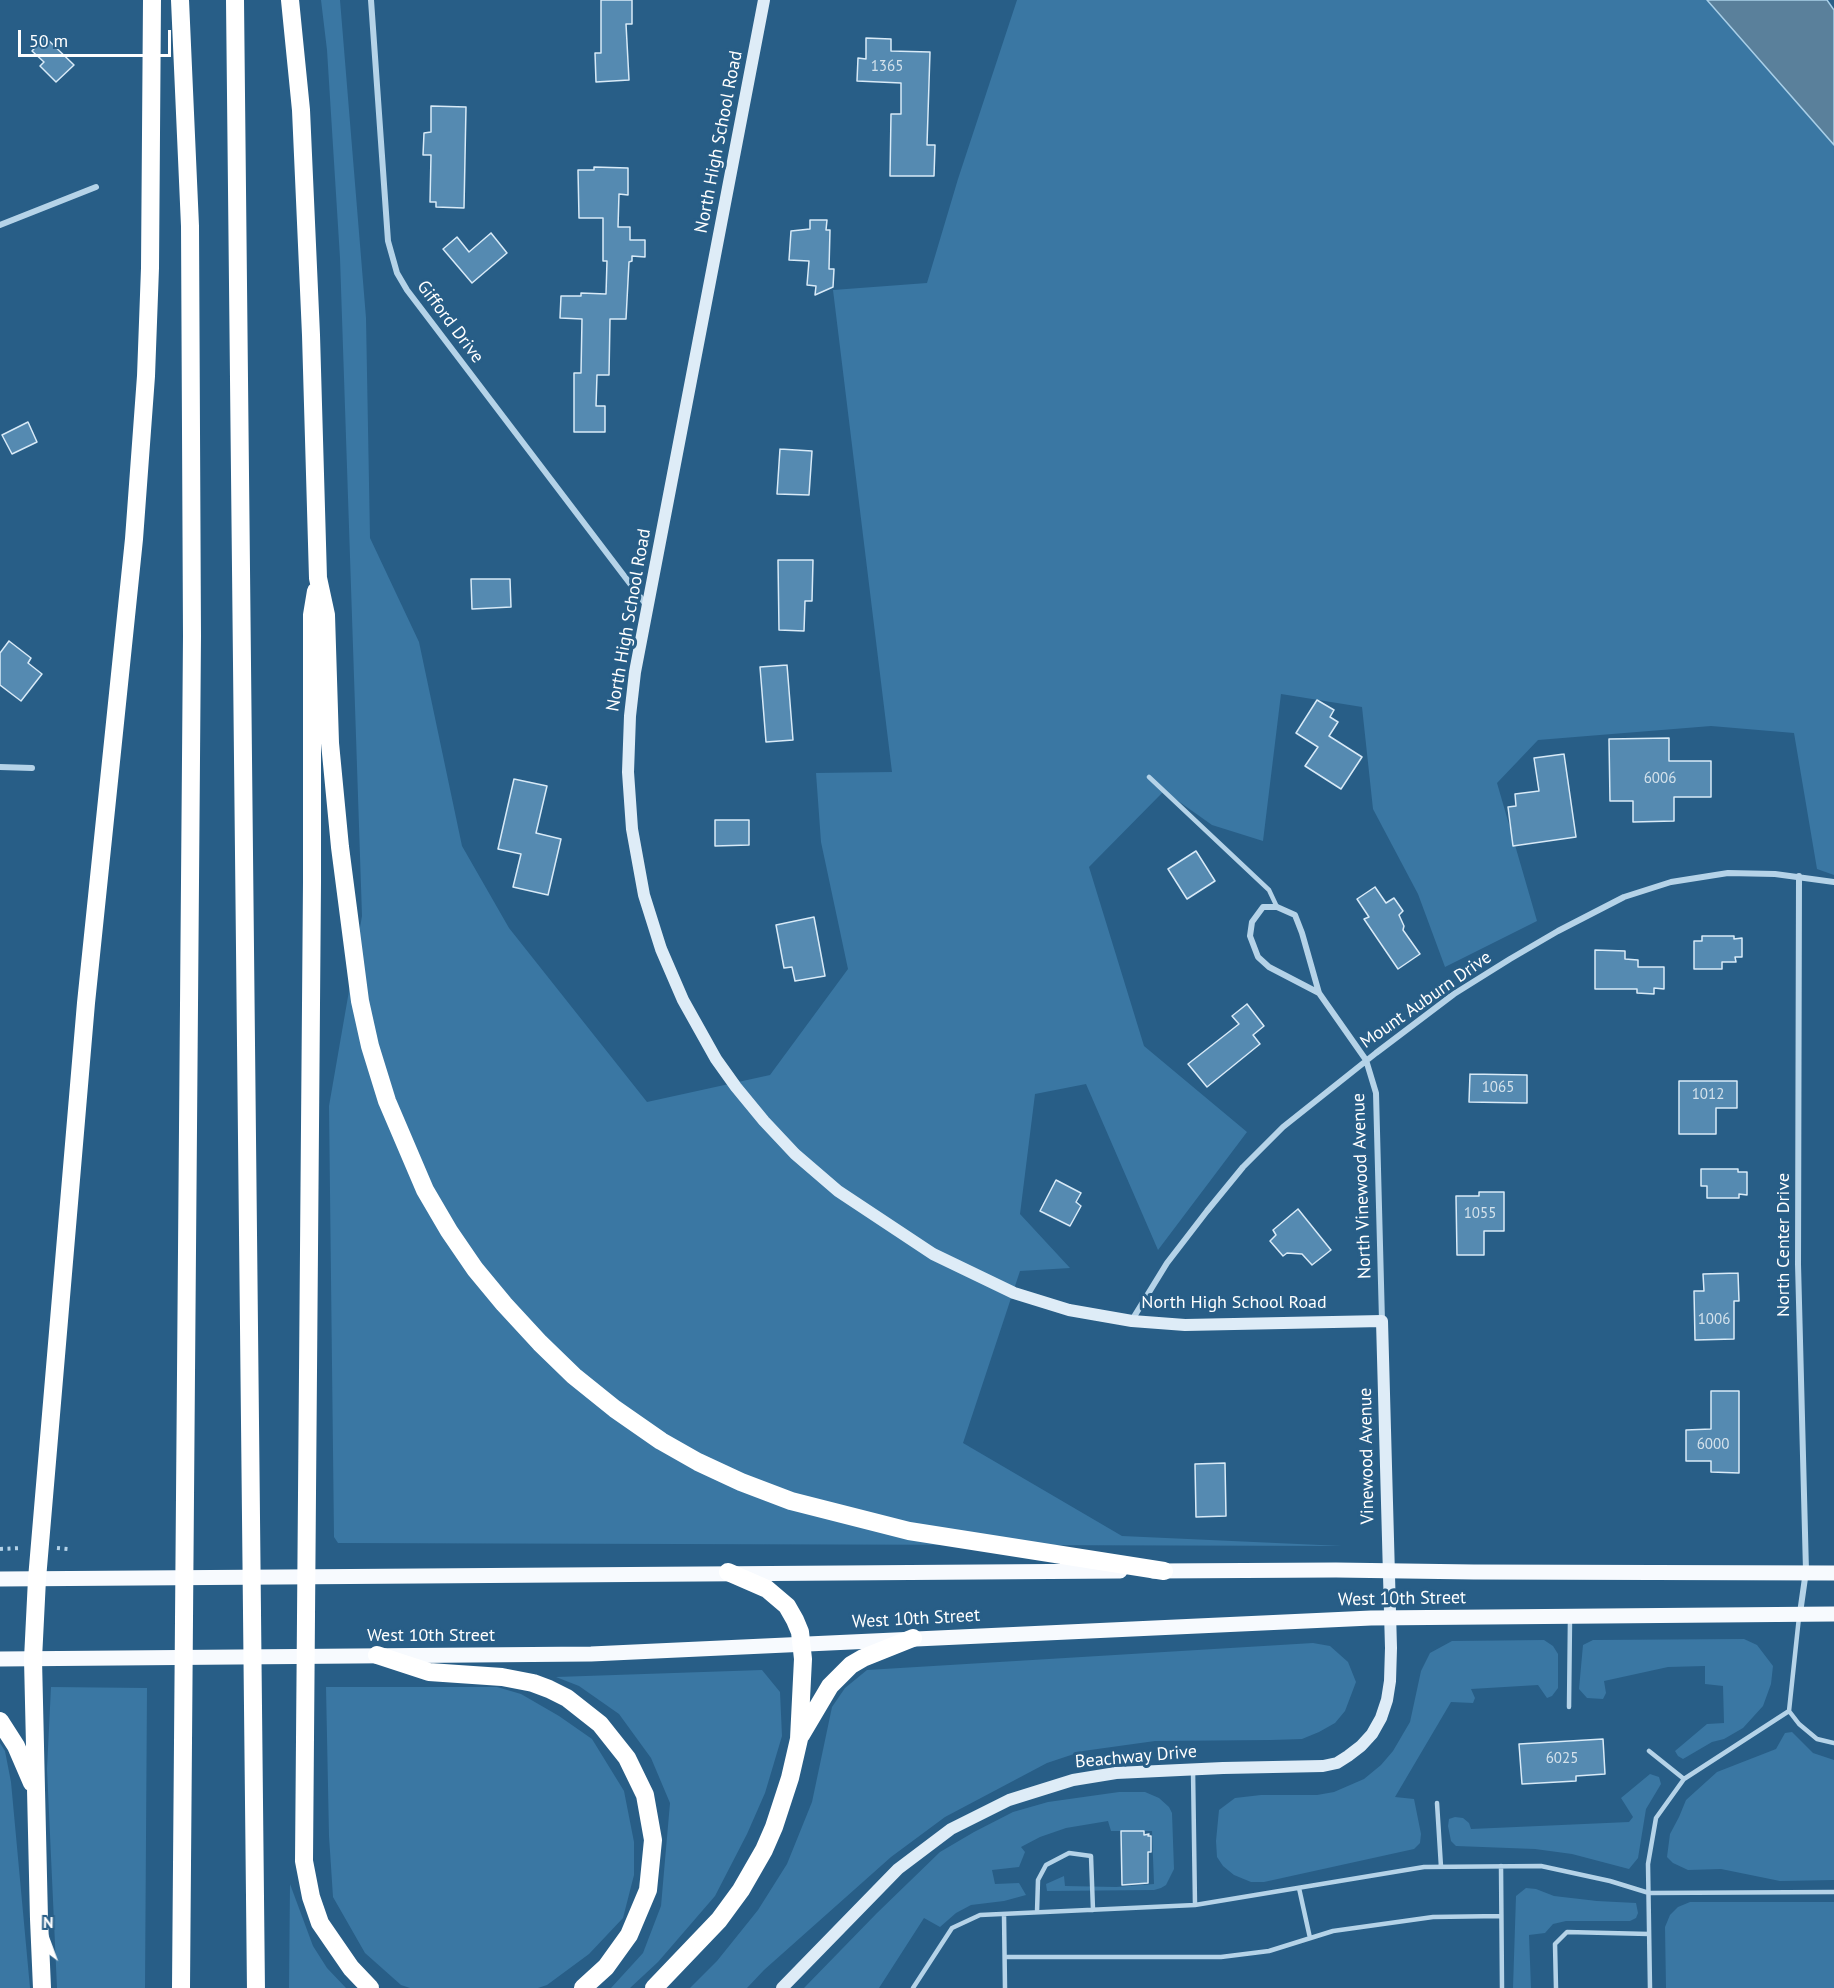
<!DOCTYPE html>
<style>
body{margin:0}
#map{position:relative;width:1834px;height:1988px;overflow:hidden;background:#285e87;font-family:"PT Sans",sans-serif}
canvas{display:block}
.north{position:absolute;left:18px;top:1910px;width:60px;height:60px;-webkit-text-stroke:4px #285e87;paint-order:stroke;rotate:1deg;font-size:16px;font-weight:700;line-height:24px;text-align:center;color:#fff}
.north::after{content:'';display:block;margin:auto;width:21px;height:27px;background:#fff;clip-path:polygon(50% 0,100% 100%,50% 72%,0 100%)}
.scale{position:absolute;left:18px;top:30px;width:153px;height:27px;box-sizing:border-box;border:3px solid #fff;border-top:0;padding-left:8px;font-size:18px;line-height:21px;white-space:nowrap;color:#fff;-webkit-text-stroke:4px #285e87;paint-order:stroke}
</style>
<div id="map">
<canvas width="1834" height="1988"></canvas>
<div class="north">N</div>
<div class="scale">50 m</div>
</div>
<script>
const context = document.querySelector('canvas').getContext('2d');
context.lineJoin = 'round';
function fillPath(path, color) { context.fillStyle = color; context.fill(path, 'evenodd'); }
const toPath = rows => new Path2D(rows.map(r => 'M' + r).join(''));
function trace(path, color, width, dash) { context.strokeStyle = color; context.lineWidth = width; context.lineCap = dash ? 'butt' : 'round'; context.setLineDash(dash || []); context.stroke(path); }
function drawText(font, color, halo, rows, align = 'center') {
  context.font = font + ' "PT Sans",sans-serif'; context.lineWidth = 6; context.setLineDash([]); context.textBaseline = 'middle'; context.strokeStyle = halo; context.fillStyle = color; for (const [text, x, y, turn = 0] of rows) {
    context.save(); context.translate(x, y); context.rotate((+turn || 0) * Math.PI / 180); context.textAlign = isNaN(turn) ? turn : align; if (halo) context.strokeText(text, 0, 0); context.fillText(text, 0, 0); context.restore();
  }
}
fillPath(toPath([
 [321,0,340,0,366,318,370,538,419,642,462,846,509,928,647,1102,770,1075,848,969,821,842,816,773,892,772,833,290,927,283,958,179,1017,0,1712,0,1834,144,1834,875,1817,869,1794,733,1711,726,1538,740,1497,783,1537,921,1445,967,1418,894,1373,809,1362,707,1281,694,1263,841,1212,825,1164,791,1089,867,1144,1046,1247,1132,1158,1250,1086,1084,1035,1094,1020,1214,1070,1268,1020,1271,963,1443,1122,1536,1342,1546,338,1543,334,1537,329,1106,362,916,340,258,327,50],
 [1744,1639,1757,1645,1773,1666,1771,1684,1763,1706,1743,1728,1724,1739,1712,1742,1683,1759,1678,1756,1675,1751,1707,1724,1724,1723,1723,1686,1705,1684,1705,1666,1668,1667,1604,1681,1606,1693,1603,1699,1587,1698,1579,1689,1583,1645,1593,1640],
 [1544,1640,1553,1646,1558,1654,1558,1688,1552,1696,1547,1698,1538,1685,1471,1689,1475,1698,1473,1703,1451,1702,1395,1797,1414,1799,1421,1834,1420,1843,1414,1849,1264,1882,1251,1882,1234,1875,1223,1866,1217,1857,1216,1841,1219,1810,1235,1798,1261,1795,1317,1795,1334,1792,1364,1779,1381,1765,1393,1751,1410,1722,1421,1671,1430,1653,1452,1641],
 [1313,1643,1330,1646,1348,1662,1356,1682,1345,1711,1335,1723,1319,1732,1302,1739,1271,1740,1155,1741,1083,1751,1047,1763,945,1817,891,1857,764,1970,747,1988,690,1988,717,1961,758,1910,787,1864,812,1802,832,1707,845,1688,867,1670],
 [762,1670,780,1692,782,1736,765,1793,747,1834,715,1896,658,1962,630,1988,611,1988,643,1953,661,1906,670,1803,651,1758,619,1714,579,1686,556,1677],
 [51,1687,147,1688,145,1988,57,1988,47,1769],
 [326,1687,497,1687,521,1694,559,1716,592,1739,624,1791,634,1842,634,1875,623,1918,589,1954,547,1985,538,1988,410,1988,401,1985,365,1953,333,1897,329,1836],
 [1792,1732,1813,1753,1834,1760,1834,1880,1780,1881,1721,1869,1688,1870,1673,1863,1667,1857,1670,1834,1679,1817,1686,1800,1717,1772,1776,1749,1785,1733],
 [0,1743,5,1751,11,1782,30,1988,0,1988],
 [1650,1774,1659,1777,1661,1784,1646,1809,1638,1858,1629,1869,1572,1854,1535,1849,1456,1846,1451,1841,1448,1826,1449,1819,1455,1817,1463,1818,1469,1823,1471,1829,1629,1822,1633,1817,1621,1798],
 [1119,1792,1145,1792,1159,1798,1169,1807,1172,1813,1174,1869,1166,1885,1161,1888,1154,1890,1047,1891,1046,1884,1064,1876,1065,1886,1116,1887,1154,1884,1152,1831,1111,1831,1108,1821,1066,1828,1040,1837,1021,1847,1025,1852,1019,1867,992,1870,995,1884,1019,1883,1026,1895,1004,1901,971,1905,956,1913,940,1927,924,1918,879,1988,804,1988,877,1913,940,1852,974,1832,1013,1812,1048,1802],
 [290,1884,313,1946,327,1968,346,1988,289,1988],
 [1526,1888,1536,1889,1554,1896,1597,1901,1636,1903,1638,1913,1636,1918,1630,1921,1566,1921,1553,1924,1545,1933,1529,1935,1531,1988,1513,1988,1516,1896],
 [1690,1902,1834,1902,1834,1988,1666,1988,1665,1927,1670,1915,1678,1907]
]), '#3a77a3');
const water = toPath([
 [1707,0,1827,0,1834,10,1834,145,1707,0]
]);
fillPath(water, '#5a809b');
trace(water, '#a9cfe8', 1.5);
const building = toPath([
 [601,0,632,0,632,24,626,24,629,80,596,82,595,53,601,53,601,0],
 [45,37,74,65,56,82,40,66,44,62,32,51,45,37],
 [866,38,891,39,891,51,930,52,927,145,935,145,934,176,890,176,891,114,901,114,901,83,857,81,858,58,866,59,866,38],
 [431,106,466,107,464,208,436,207,436,202,430,202,431,155,423,155,424,133,431,132,431,106],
 [594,167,628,168,628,195,619,194,618,227,630,227,630,240,645,240,645,257,632,256,632,261,629,262,626,319,610,319,609,375,597,375,596,406,605,406,605,432,574,432,574,373,581,373,582,319,560,318,561,296,581,296,581,293,606,294,607,261,603,261,603,218,579,218,578,170,594,170,594,167],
 [810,220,827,220,826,230,830,230,829,269,834,269,833,287,815,295,816,286,807,285,809,261,789,260,791,231,810,229,810,220],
 [491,233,507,253,472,283,443,249,457,237,469,252,491,233],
 [28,422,37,442,12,454,2,435,28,422],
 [780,449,812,451,809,495,777,494,780,449],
 [778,560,813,560,812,601,805,601,804,631,779,630,778,560],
 [471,579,510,579,511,607,472,609,471,579],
 [9,641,31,658,28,663,42,674,21,701,0,685,0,653,9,641],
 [787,665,793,740,766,742,760,667,787,665],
 [1317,700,1334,710,1330,717,1338,722,1329,736,1362,757,1341,789,1305,766,1318,747,1296,733,1317,700],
 [1669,738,1669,761,1711,761,1711,797,1674,797,1674,821,1633,822,1633,801,1610,801,1609,739,1669,738],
 [1564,754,1576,837,1513,846,1508,807,1516,806,1515,794,1539,791,1534,758,1564,754],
 [514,779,547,786,536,833,561,839,548,895,513,887,521,854,498,849,514,779],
 [715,820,749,820,749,845,715,846,715,820],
 [1196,851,1215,881,1187,899,1168,869,1196,851],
 [1375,887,1386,903,1394,898,1403,911,1399,915,1404,926,1403,930,1420,954,1398,969,1364,919,1369,917,1357,899,1375,887],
 [814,917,825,976,795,981,792,967,784,968,776,925,814,917],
 [1702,936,1734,936,1734,939,1742,938,1742,957,1735,957,1736,962,1722,962,1722,969,1694,969,1694,941,1702,941,1702,936],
 [1595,950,1625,951,1625,959,1638,960,1638,967,1664,967,1664,989,1654,988,1654,994,1637,993,1637,989,1595,989,1595,950],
 [1247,1004,1264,1026,1253,1035,1260,1044,1207,1087,1188,1064,1239,1024,1232,1016,1247,1004],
 [1470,1074,1527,1075,1527,1103,1469,1102,1470,1074],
 [1679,1081,1737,1081,1737,1108,1716,1108,1716,1134,1679,1134,1679,1081],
 [1701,1169,1738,1169,1738,1172,1747,1172,1747,1195,1739,1194,1739,1198,1707,1198,1707,1186,1701,1186,1701,1169],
 [1056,1180,1081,1193,1076,1202,1081,1206,1070,1226,1040,1211,1056,1180],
 [1479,1192,1504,1192,1504,1231,1484,1231,1484,1255,1457,1255,1456,1196,1479,1196,1479,1192],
 [1298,1209,1331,1250,1312,1265,1302,1254,1287,1253,1283,1256,1270,1241,1276,1235,1273,1230,1298,1209],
 [1738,1273,1739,1301,1734,1301,1734,1339,1695,1340,1694,1291,1704,1291,1703,1274,1738,1273],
 [1711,1391,1739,1391,1739,1473,1711,1472,1711,1461,1686,1461,1686,1430,1711,1429,1711,1391],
 [1225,1463,1226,1516,1196,1517,1195,1464,1225,1463],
 [1603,1739,1605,1774,1576,1776,1576,1781,1522,1784,1519,1744,1603,1739],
 [1121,1831,1144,1831,1144,1835,1149,1834,1148,1836,1151,1836,1151,1852,1148,1852,1148,1883,1122,1885,1121,1831]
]);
fillPath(building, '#558ab1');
trace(building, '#d8eaf7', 1.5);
trace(toPath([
 [57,1548,68,1549],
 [0,1549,22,1548]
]), '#b5d3e8', 4, [3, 4.5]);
trace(toPath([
 [1149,777,1269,890,1277,907],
 [1569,1707,1570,1619],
 [1789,1711,1799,1724,1817,1739,1834,1743],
 [1649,1751,1684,1779],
 [1193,1770,1195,1905],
 [1437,1803,1441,1867],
 [1501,1866,1502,1988],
 [1299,1888,1310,1938],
 [1037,1912,1038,1880,1046,1865,1069,1853,1091,1856,1093,1910],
 [1004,1914,1005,1988],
 [1005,1957,1221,1957,1269,1951,1333,1931,1433,1917,1501,1916],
 [913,1988,952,1928,980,1915,1195,1905,1424,1867,1541,1866,1610,1881,1649,1893,1834,1892],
 [1556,1988,1555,1944,1567,1932,1649,1934],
 [1650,1988,1648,1864,1656,1818,1684,1779,1789,1711,1799,1617]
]), '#b5d3e8', 4.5);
trace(toPath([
 [371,0,388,241,397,273,407,290,647,606],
 [0,225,96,187],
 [0,767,32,768],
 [1799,876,1798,1264,1806,1571,1800,1613],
 [1319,993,1269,967,1258,957,1250,936,1252,922,1263,907,1277,907,1295,915,1302,933,1319,993,1366,1060,1376,1093,1382,1321],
 [1132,1320,1167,1263,1207,1211,1243,1167,1283,1127,1376,1053,1454,994,1510,959,1558,931,1624,897,1671,882,1728,873,1775,874,1834,882]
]), '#b5d3e8', 6);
trace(toPath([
 [764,0,635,672,630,716,628,772,632,829,644,895,661,949,683,1000,716,1059,736,1087,764,1121,795,1154,838,1191,933,1254,1014,1293,1069,1310,1132,1321,1185,1325,1382,1321,1391,1648,1390,1681,1387,1700,1381,1718,1372,1734,1361,1746,1348,1756,1337,1763,1323,1766,1223,1768,1116,1773,1073,1780,1009,1800,951,1829,898,1869,782,1988]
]), '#deecf7', 12);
trace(toPath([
 [1153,1571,1336,1570,1474,1572,1834,1573],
 [0,1579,1120,1571],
 [0,1659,591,1654,1371,1618,1834,1614]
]), '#f7fafe', 15);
trace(toPath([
 [180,0,190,226,192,636,181,1988],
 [235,0,256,1988],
 [290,0,301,110,311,335,318,578,326,615,330,743,340,847,360,1001,370,1046,387,1101,425,1190,449,1231,475,1269,504,1304,540,1343,574,1376,615,1409,661,1441,698,1462,741,1482,791,1501,909,1531,1164,1571],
 [316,591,312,615,312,882,304,1861,311,1897,320,1923,351,1968,370,1988],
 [377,1655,429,1672,502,1677,533,1683,549,1689,567,1698,600,1724,627,1758,645,1795,653,1840,648,1890,629,1935,606,1967,583,1988],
 [0,1721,16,1746,32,1783],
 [801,1735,830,1686,851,1665,863,1658,913,1638],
 [42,1988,39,1919,33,1659,37,1579,86,1003,134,539,146,376,150,268,152,0],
 [654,1988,719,1920,741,1890,764,1850,774,1827,790,1778,799,1739,803,1659,800,1632,795,1620,787,1606,767,1589,728,1572]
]), '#fff', 18);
drawText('15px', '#d4e2ec', null, [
 ["1365",887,67],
 ["6006",1660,779],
 ["1065",1498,1088],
 ["1012",1708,1095],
 ["1055",1480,1214],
 ["1006",1714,1320],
 ["6000",1713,1445],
 ["6025",1562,1759]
]);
drawText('18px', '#fff', '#285e87', [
 ["North High School Road",719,142,-79],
 ["Gifford Drive",450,322,53],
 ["North High School Road",629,620,-80],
 ["Mount Auburn Drive",1426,1000,-35],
 ["North Vinewood Avenue",1362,1186,-92],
 ["North Center Drive",1784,1245,-90],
 ["North High School Road",1234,1303],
 ["Vinewood Avenue",1367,1456,-91],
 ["West 10th Street",1402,1599,-1],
 ["West 10th Street",916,1619,-3],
 ["West 10th Street",431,1636],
 ["Beachway Drive",1136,1757,-5]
]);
</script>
